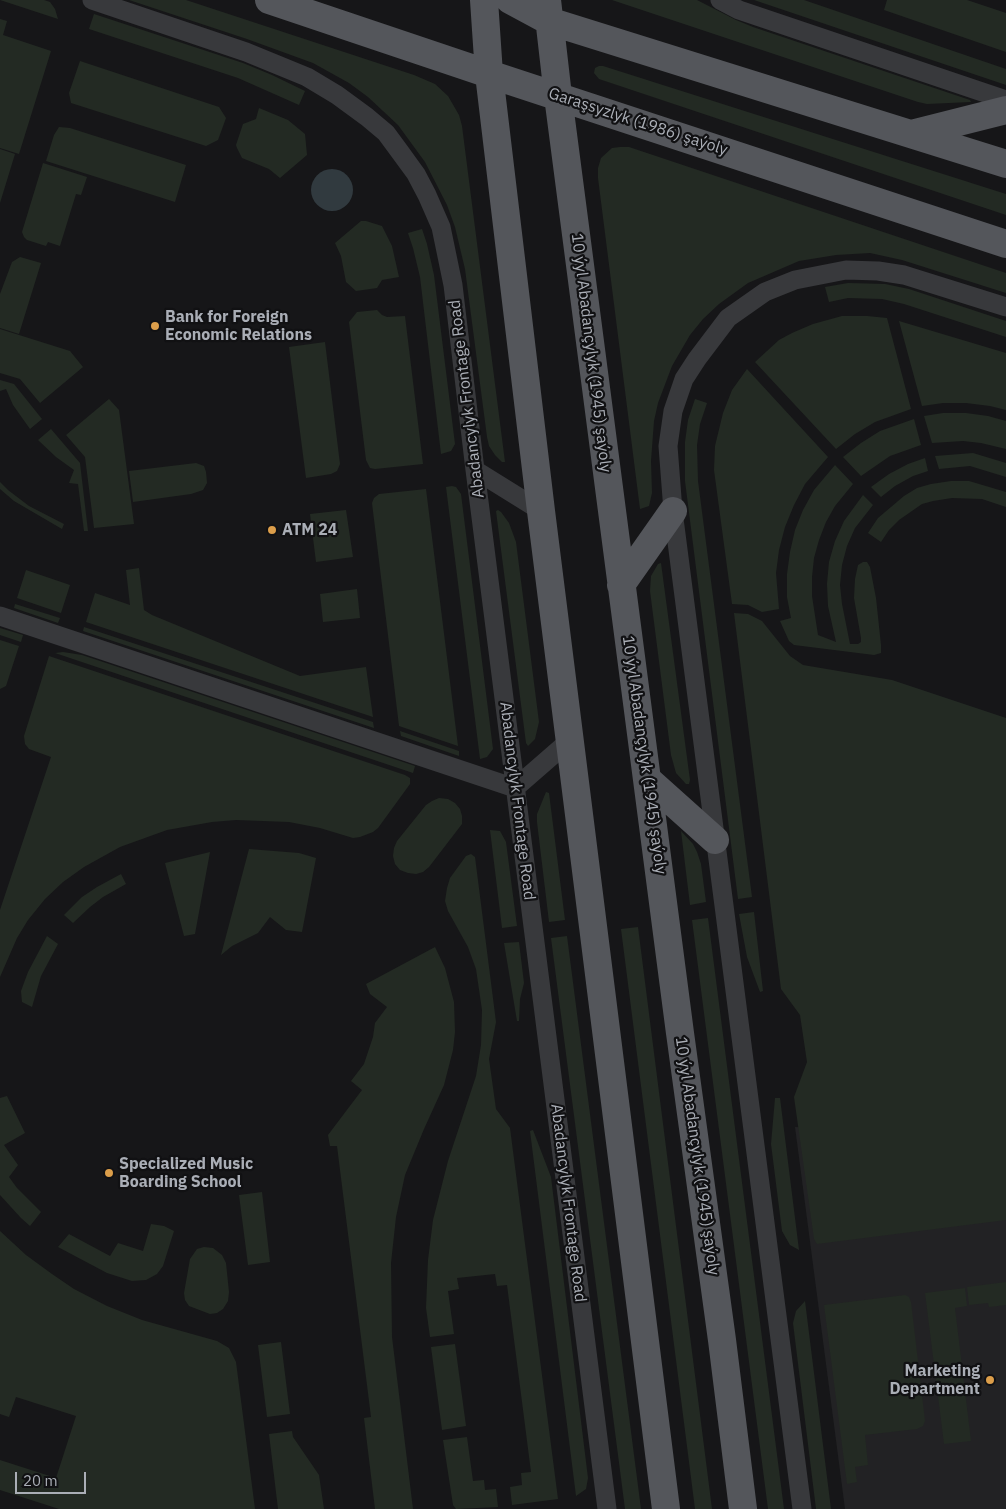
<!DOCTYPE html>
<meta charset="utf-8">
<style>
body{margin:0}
#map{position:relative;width:1006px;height:1509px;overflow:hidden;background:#161618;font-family:"IBM Plex Sans",sans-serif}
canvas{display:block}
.scale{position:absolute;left:15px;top:1472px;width:71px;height:22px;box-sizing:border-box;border:2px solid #aaaeb6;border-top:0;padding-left:6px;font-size:15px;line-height:18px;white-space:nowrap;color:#aaaeb6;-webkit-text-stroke:4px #111113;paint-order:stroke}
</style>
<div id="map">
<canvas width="1006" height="1509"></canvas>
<div class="scale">20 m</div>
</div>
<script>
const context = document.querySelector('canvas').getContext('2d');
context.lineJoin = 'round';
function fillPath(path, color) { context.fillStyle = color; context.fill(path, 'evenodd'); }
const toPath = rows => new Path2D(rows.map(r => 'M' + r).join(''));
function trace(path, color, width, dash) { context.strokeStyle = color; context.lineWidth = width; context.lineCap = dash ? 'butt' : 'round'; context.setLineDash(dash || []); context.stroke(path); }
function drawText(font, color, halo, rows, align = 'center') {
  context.font = font + ' "IBM Plex Sans",sans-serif'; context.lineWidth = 4.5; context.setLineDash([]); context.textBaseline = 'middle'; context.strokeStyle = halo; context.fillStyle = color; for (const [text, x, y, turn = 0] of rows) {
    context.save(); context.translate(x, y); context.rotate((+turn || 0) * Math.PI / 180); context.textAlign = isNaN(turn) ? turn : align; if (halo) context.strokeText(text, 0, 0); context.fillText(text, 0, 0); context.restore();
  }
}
fillPath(toPath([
 [795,1127,953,1136,1006,1155,1006,1509,845,1509]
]), '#222224');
fillPath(toPath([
 [0,0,44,0,50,2,55,9,58,19],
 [129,0,186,0,414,75,435,84,448,96,459,115,462,126,505,462,502,462,495,455,489,446,487,437,465,269,455,227,447,205,425,162,398,125,368,97,349,83,313,63,247,39],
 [612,0,697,0,736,20,753,27,970,100,971,102,927,104,918,102],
 [754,0,804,0,1006,69,1006,85],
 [887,0,967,0,1006,13,1006,52,884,10],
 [94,14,243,63,272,75,305,91,299,105,238,78,89,29],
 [0,19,7,21,3,35,51,51,19,154,0,148],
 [80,61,219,107,226,118,218,140,206,146,71,103,69,93],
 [599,66,603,66,1006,194,1006,215,599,79,594,73,595,68],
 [259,108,288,120,305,134,307,155,280,178,269,169,242,158,237,148,236,145,243,124,256,119],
 [59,127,70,128,186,165,175,202,46,161,54,135],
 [620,147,629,147,1006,273,1006,293,902,260,870,253,836,255,799,261,748,283,719,304,703,319,690,335,672,366,658,403,654,421,651,461,652,493,649,506,640,509,598,178,598,168,601,158,612,148],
 [0,149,15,154,0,203],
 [43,163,87,177,81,195,76,194,60,246,48,242,46,246,27,240,24,237,22,232],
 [361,221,366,221,382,226,392,246,399,277,382,280,377,288,356,291,346,282,341,256,335,243],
 [422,229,427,244,434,275,455,444,451,451,441,454,420,277,413,248,408,233],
 [20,257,41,263,19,334,0,328,0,294,12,262],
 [848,283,885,284,909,289,1006,321,1006,337,904,304,882,299,848,298,829,302,825,287],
 [377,310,382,315,387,317,405,316,423,464,375,469,370,468,366,460,349,322,357,312],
 [842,316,867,316,887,318,911,409,875,422,855,434,836,449,755,362,779,340,792,333,813,324],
 [899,321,1006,353,1006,410,990,406,966,403,943,403,922,406],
 [0,329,70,351,83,367,40,403,20,379,0,373],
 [325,342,340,464,337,471,331,474,306,478,289,347],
 [747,369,828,457,805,484,794,505,785,527,779,550,776,573,779,609,762,612,748,605,732,604,714,470,715,446,723,413,732,390],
 [0,380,14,384,42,419,30,429,13,405,6,389,0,391],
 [109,399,119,410,134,524,94,528,85,457,66,435],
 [695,399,707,403,700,424,697,445,698,481,752,897,738,899,685,481,685,442,688,420],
 [943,413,966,413,988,416,1006,421,1006,449,981,443,963,441,932,443,924,416],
 [914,419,921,445,890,456,861,476,843,457,861,443,880,431],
 [51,429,80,463,88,531,84,531,78,484,69,483,74,470,56,457,38,440],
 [973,453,1006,463,1006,477,970,466,939,469,935,456],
 [925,458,928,471,913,476,895,486,881,497,871,487,889,474,908,464],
 [196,463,204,466,206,472,207,483,203,490,191,494,133,502,129,471],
 [835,465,853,484,835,506,826,522,819,540,814,558,812,577,812,596,818,635,836,642,828,606,827,584,829,562,835,541,844,521,863,495,873,505,855,528,847,546,842,565,840,585,842,604,850,644,858,644,861,642,861,638,854,598,855,579,858,565,863,562,867,562,870,567,876,598,881,645,881,653,874,655,794,645,789,641,780,621,791,618,787,597,787,574,790,552,795,530,803,510,814,490],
 [951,481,969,481,1006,492,1006,507,982,499,952,498,933,501,922,504,899,520,889,530,881,542,868,533,878,518,904,496,917,488,931,484],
 [0,482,8,490,29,506,64,524,62,529,14,501,0,489],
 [452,486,456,487,461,494,493,749,487,757,480,759,446,487],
 [426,489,458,746,399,726,372,503,374,498,379,494],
 [346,510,353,557,316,562,310,514],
 [498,510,501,512,509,523,516,542,539,722,535,739,528,746,526,743,496,511],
 [661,563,690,780,689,784,686,784,676,773,671,755,650,591,651,576,658,564],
 [139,568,144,610,152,615,300,676,366,667,373,717,86,622,95,593,130,605,126,570],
 [26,570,70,585,61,613,17,598],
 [357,589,360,618,323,622,320,594],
 [15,604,60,618,58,623,14,608],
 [734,613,748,614,762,621,790,656,803,665,892,680,1006,718,1006,1220,817,1244,814,1239,794,1097,807,1062,800,1015,781,989],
 [84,627,373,722,374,728,83,631],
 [0,628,23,635,21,642,0,635],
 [0,640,19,646,6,686,0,689],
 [63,652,82,655,415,766,413,773,55,653],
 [49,656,405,775,410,778,410,784,378,828,373,832,360,837,353,838,320,828,289,822,236,820,212,822,167,830,120,847,84,867,63,882,45,899,28,920,17,938,0,977,0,910,51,757,29,749,25,744,24,736],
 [400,731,459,751,459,756,401,736],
 [546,792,549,793,565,920,549,922,537,822,537,814],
 [439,798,448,799,455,803,460,809,462,816,462,824,429,867,423,872,416,874,408,873,400,870,395,864,393,856,394,848,397,841,426,805,432,801],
 [490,830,500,831,506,842,517,926,502,928],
 [681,831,693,844,697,852,701,864,706,902,690,905],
 [249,849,299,853,316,858,302,932,286,930,270,917,258,933,232,946,221,955],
 [210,852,195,934,184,936,165,863],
 [471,854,475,857,496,1022,489,1059,496,1109,510,1128,558,1499,512,1505,510,1487,522,1485,521,1473,531,1472,507,1285,497,1286,495,1274,457,1278,459,1289,448,1291,454,1334,430,1337,426,1308,428,1260,433,1220,448,1161,476,1076,481,1045,482,1010,476,969,468,947,448,911,445,901,447,888,450,878,466,856],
 [121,874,126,884,103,897,90,907,73,923,64,915,82,897,97,887],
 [754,912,763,991,760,992,747,957,739,914],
 [708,918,784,1509,768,1509,692,920],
 [638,927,712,1509,695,1509,621,929],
 [47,936,58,944,41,976,32,1007,22,1002,21,991,28,972],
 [567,936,641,1509,625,1509,551,938],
 [519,942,524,983,520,999,519,1021,517,1021,504,943],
 [435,947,445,968,454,1002,455,1032,453,1050,444,1085,424,1129,405,1175,396,1217,391,1263,392,1337,413,1509,375,1509,364,1418,371,1417,337,1146,330,1146,328,1135,362,1090,351,1081,364,1064,373,1037,375,1023,387,1007,370,994,366,984],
 [7,1096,25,1133,4,1145,18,1165,9,1177,17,1188,41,1212,30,1226,21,1218,0,1195,0,1098],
 [775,1098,780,1098,799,1250,790,1245,782,1231,771,1144],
 [533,1130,551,1177,588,1478,586,1489,576,1496,530,1131],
 [262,1192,270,1262,248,1265,239,1195],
 [151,1224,164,1226,174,1231,163,1266,157,1274,146,1280,132,1281,107,1273,58,1247,69,1234,110,1256,118,1243,143,1251],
 [0,1231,26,1255,52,1274,74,1289,107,1306,142,1320,217,1341,229,1348,236,1362,255,1509,59,1509,0,1490,0,1460,56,1478,76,1416,16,1397,9,1417,0,1414],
 [204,1247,213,1248,222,1255,226,1263,229,1292,228,1301,223,1309,217,1313,210,1314,189,1306,185,1300,184,1293,190,1259,197,1249],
 [1006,1282,1006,1305,989,1307,988,1303,969,1305,967,1287],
 [965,1288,967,1306,955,1308,971,1441,944,1444,925,1293],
 [905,1295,909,1297,911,1302,925,1421,923,1426,917,1429,865,1435,868,1465,855,1467,857,1482,847,1484,824,1305],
 [805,1301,831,1509,816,1509,793,1323,796,1311],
 [281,1342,290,1414,267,1417,258,1345],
 [455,1344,466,1426,442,1430,431,1347],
 [292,1431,293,1437,319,1475,324,1509,278,1509,269,1434],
 [467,1437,473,1481,484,1480,485,1490,496,1489,498,1507,456,1509,453,1505,443,1440]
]), '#232a23');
fillPath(toPath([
 '311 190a21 21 0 1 1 42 0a21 21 0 1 1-42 0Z'
]), '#313a3f');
trace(toPath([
 [92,0,246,52,307,77,337,95,367,117,386,133,400,152,416,174,427,195,441,227,453,285,475,470,607,1509],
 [720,0,739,10,1006,100],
 [475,470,541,511],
 [0,616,515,788,569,741],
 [802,1509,673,511,668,446,673,411,684,379,697,359,728,318,765,292,795,280,846,270,878,271,904,275,1006,307]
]), '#38393c', 19);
trace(toPath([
 [269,0,489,74,1006,244],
 [484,0,489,74,541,511,666,1509],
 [510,0,549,21,1006,164],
 [547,0,558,96,680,1033,722,1340,743,1509],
 [911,134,1006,110],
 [621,585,673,511],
 [648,780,715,840]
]), '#54565b', 28);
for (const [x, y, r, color] of [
 [155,326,5,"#dc9e4a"],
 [272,530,5,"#dc9e4a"],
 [109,1173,5,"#dc9e4a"],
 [990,1380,5,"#dc9e4a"]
]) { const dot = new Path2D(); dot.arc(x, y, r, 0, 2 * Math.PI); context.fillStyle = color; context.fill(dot); trace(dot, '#111113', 2); }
drawText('16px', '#aaaeb6', '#111113', [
 ["Garaşsyzlyk (1986) şaýoly",638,122,18],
 ["10 ýyl Abadançylyk (1945) şaýoly",591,353,83],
 ["Abadancylyk Frontage Road",467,399,-97],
 ["10 ýyl Abadançylyk (1945) şaýoly",644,755,82],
 ["Abadancylyk Frontage Road",517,801,83],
 ["10 ýyl Abadançylyk (1945) şaýoly",697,1156,82],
 ["Abadancylyk Frontage Road",568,1203,83]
]);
drawText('bold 16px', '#aaaeb6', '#111113', [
 ["Bank for Foreign",165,317],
 ["Economic Relations",165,335],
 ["ATM 24",282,530],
 ["Specialized Music",119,1164],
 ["Boarding School",119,1182],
 ["Marketing",980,1371,"right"],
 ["Department",980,1389,"right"]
], 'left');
</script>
